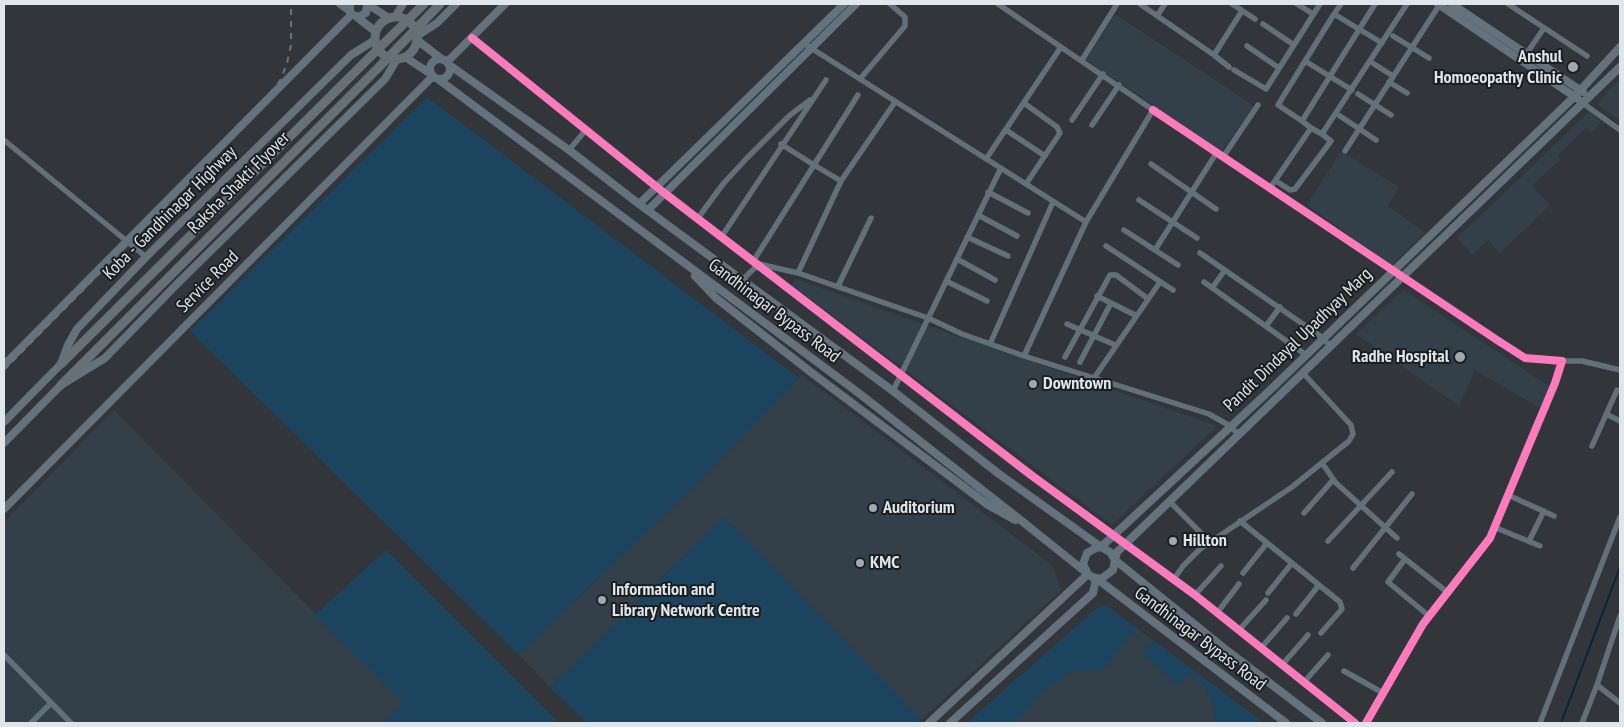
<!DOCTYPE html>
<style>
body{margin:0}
#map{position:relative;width:1624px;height:727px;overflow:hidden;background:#32363a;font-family:"PT Sans Narrow",sans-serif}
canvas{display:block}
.frame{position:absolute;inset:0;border:5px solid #dfe5e9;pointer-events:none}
</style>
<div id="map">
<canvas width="1624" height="727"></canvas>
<div class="frame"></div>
</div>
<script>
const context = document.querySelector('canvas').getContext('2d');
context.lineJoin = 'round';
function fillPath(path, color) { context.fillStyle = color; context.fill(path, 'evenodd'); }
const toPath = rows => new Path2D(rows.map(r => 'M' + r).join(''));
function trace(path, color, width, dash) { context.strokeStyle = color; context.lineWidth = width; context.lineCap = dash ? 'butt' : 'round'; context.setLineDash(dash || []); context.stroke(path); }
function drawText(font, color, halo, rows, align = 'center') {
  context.font = font + ' "PT Sans Narrow",sans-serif'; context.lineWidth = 4; context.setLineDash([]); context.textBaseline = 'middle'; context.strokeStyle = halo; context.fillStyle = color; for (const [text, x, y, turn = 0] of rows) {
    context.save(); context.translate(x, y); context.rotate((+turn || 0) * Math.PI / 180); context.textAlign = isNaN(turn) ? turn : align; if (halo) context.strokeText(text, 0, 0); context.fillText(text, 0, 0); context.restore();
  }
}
fillPath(toPath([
 [1115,14,1254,106,1222,151,1086,60],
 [1620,78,1620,121,1597,104],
 [1590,111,1601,123,1591,132,1586,128,1557,156,1560,160,1532,186,1550,205,1500,253,1488,240,1472,255,1457,238],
 [1341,151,1399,187,1388,206,1426,233,1391,265,1307,205],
 [796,279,957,336,1217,426,1112,525,792,285],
 [1403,290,1549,386,1540,408,1475,370,1459,406,1356,334],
 [802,375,1053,566,1061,590,921,720,724,517,550,687,519,655,694,486],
 [114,410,404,703,559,723,4,723,4,522],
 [1107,606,1264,723,967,723,1098,607]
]), '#33404a');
fillPath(toPath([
 [427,97,799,378,694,486,519,655,190,331],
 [724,517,921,720,917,723,587,723,550,687],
 [386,550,559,723,383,723,404,703,315,615],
 [1107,606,1137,628,1101,672,1082,670,1067,674,1039,695,1016,723,967,723,1098,607],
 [1154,641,1264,723,1214,723,1215,714,1206,688,1190,673,1177,686,1143,653]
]), '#1c445f');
trace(toPath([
 [1561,723,1620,567]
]), '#04263d', 2);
trace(toPath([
 [998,4,1153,110,1086,222,1024,356],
 [1140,4,1214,55,1242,11],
 [1232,4,1255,19],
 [1297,4,1313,14],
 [1341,4,1334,14,1382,43],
 [1508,4,1587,56],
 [1157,16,1165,4],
 [1263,24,1294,45],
 [1393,36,1429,58],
 [803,43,1086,222],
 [1247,46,1279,68],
 [1527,53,1544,28],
 [1214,55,1229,67],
 [1082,60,1117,4],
 [1305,61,1334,14],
 [1374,64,1393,76],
 [1234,70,1266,89,1320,4],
 [860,79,905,26,905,17,890,4],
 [1389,82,1407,93],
 [1358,94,1391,115],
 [1024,103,1057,127,1060,133,1026,184],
 [1584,104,1620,130],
 [1153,110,1497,340,1525,358,1562,361,1555,383,1490,538,1423,624,1366,723],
 [1340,116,1376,140],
 [1072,120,1103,74],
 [1302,121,1278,105,1305,61,1352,90],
 [1092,125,1119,85],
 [1311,128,1302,121,1375,4],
 [1006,130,1045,156],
 [4,140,146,257],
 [781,144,814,165,858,95],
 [569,150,585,131],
 [1345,151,1440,4],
 [1223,157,1258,105],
 [986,159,1061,47],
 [1151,164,1216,209],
 [841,181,895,102],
 [1276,181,1290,190,1295,189,1331,141,1322,134],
 [1270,188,1311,128,1322,134,1407,4],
 [988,192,1028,213],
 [1139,200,1197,238],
 [978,215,1017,236],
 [698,218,723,184,747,158,789,116,810,100],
 [1124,230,1178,265],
 [722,236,826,80],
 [967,237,1008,256],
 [1106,246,1173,290],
 [1155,250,1217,152],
 [1200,253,1323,338,1331,347],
 [957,259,995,280],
 [754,260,814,165,841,181,798,273],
 [742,280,759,264,798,273,928,318,962,334,1024,356,1209,414,1230,426,1239,435],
 [946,281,987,301],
 [1204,282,1306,355],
 [838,286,871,218],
 [1212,288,1225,270],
 [1097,296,1135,315],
 [1067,324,1115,345],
 [1266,326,1280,307],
 [990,344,1053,202],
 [1065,357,1110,275,1116,275,1147,298],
 [1562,361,1582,361,1620,370],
 [1080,362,1111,303],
 [1094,378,1160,282],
 [893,391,1001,168],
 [1606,414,1620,421],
 [1592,446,1617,390],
 [1322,463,1336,483,1397,538],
 [1508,495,1554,516],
 [1169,501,1210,542],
 [1304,513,1333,480],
 [1240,521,1340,602,1342,609,1321,633],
 [1494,527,1540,546],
 [1328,541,1392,472],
 [1529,541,1544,511],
 [1399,554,1447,592],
 [1405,559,1388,582,1429,616],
 [1353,568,1412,494],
 [1243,573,1267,543],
 [1174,579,1183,566,1200,549,1292,487,1349,441,1353,434,1351,425,1303,373],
 [1268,593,1292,563],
 [1195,595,1221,566],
 [1217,613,1239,584],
 [1296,614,1319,585],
 [1239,630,1266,600],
 [1261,648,1287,618],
 [4,655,71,723],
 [1282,665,1308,635],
 [1344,671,1383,693],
 [1304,682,1328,655],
 [1597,685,1620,616],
 [31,723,51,703],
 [1540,723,1620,517],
 [1582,723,1597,685,1620,703]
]), '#62707a', 5.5);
trace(toPath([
 [340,4,350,11],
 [350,4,350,13,358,17,366,13,367,4],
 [367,4,389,18],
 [1438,4,1578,99],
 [1452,4,1583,92],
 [357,17,376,32],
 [395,17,403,4],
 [417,36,437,23,456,4],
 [472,38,663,192,1031,475,1195,595,1355,723],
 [417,40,443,60],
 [405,57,431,74],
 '430 69a10 10 0 1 1 20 0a10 10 0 1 1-20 0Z',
 [447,62,505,4],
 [448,64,569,150,639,204,893,391,999,474,1101,547,1267,393,1575,96,1620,47],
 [438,79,860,394,1023,522,1088,574,1092,577,1101,579,1113,570,1115,560,1110,552,1101,547,1096,548,1087,553,1083,564,1088,574],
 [639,204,844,4],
 [648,210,856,4],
 [695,276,716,298,812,373,988,505,1015,520],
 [4,365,352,14],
 [4,422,61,364,68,345,77,329,146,257,351,55,375,40],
 [4,443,61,385,105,358,176,285,385,79,397,59],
 [4,509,433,76],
 [929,723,1088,574],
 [950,723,1093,593,1096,578,1286,723],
 [1322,723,1229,652,1115,560,1117,552,1620,67]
]), '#63727d', 8);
trace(toPath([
 '375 38a21 21 0 1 1 42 0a21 21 0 1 1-42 0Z',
 [61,364,370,57],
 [61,385,380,66]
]), '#667077', 9);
trace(toPath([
 [4,370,257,114,281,79,287,63,291,45,291,4]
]), '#6a737b', 2, [6, 6]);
trace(toPath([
 [370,57,424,4],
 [380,66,440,4]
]), '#667077', 9);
trace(toPath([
 [472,38,663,192,1031,475,1195,595,1355,723],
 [1153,110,1497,340,1525,358,1562,361,1555,383,1490,538,1423,624,1366,723]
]), '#fd7abc', 8);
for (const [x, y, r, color] of [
 [1573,67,6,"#a2a8ac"],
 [1460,357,6,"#a2a8ac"],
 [1033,384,5,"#a2a8ac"],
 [873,508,5,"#a2a8ac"],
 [1173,541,5,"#a2a8ac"],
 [860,563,5,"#a2a8ac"],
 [602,600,5,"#a2a8ac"]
]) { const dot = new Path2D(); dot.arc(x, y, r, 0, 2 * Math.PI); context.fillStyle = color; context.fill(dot); trace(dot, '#1a1e21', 2); }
drawText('bold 18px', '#dfe5e9', '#1a1e21', [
 ["Anshul",1562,57,"right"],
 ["Homoeopathy Clinic",1562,78,"right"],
 ["Radhe Hospital",1449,357,"right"],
 ["Downtown",1043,384],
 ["Auditorium",883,508],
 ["Hillton",1183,541],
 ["KMC",870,563],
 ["Information and",612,590],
 ["Library Network Centre",612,611]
], 'left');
drawText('18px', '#dfe5e9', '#1a1e21', [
 ["Raksha Shakti Flyover",239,183,-45],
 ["Koba - Gandhinagar Highway",170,213,-45],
 ["Service Road",208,282,-45],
 ["Gandhinagar Bypass Road",774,311,37],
 ["Pandit Dindayal Upadhyay Marg",1298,340,-44],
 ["Gandhinagar Bypass Road",1200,639,37]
]);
</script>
